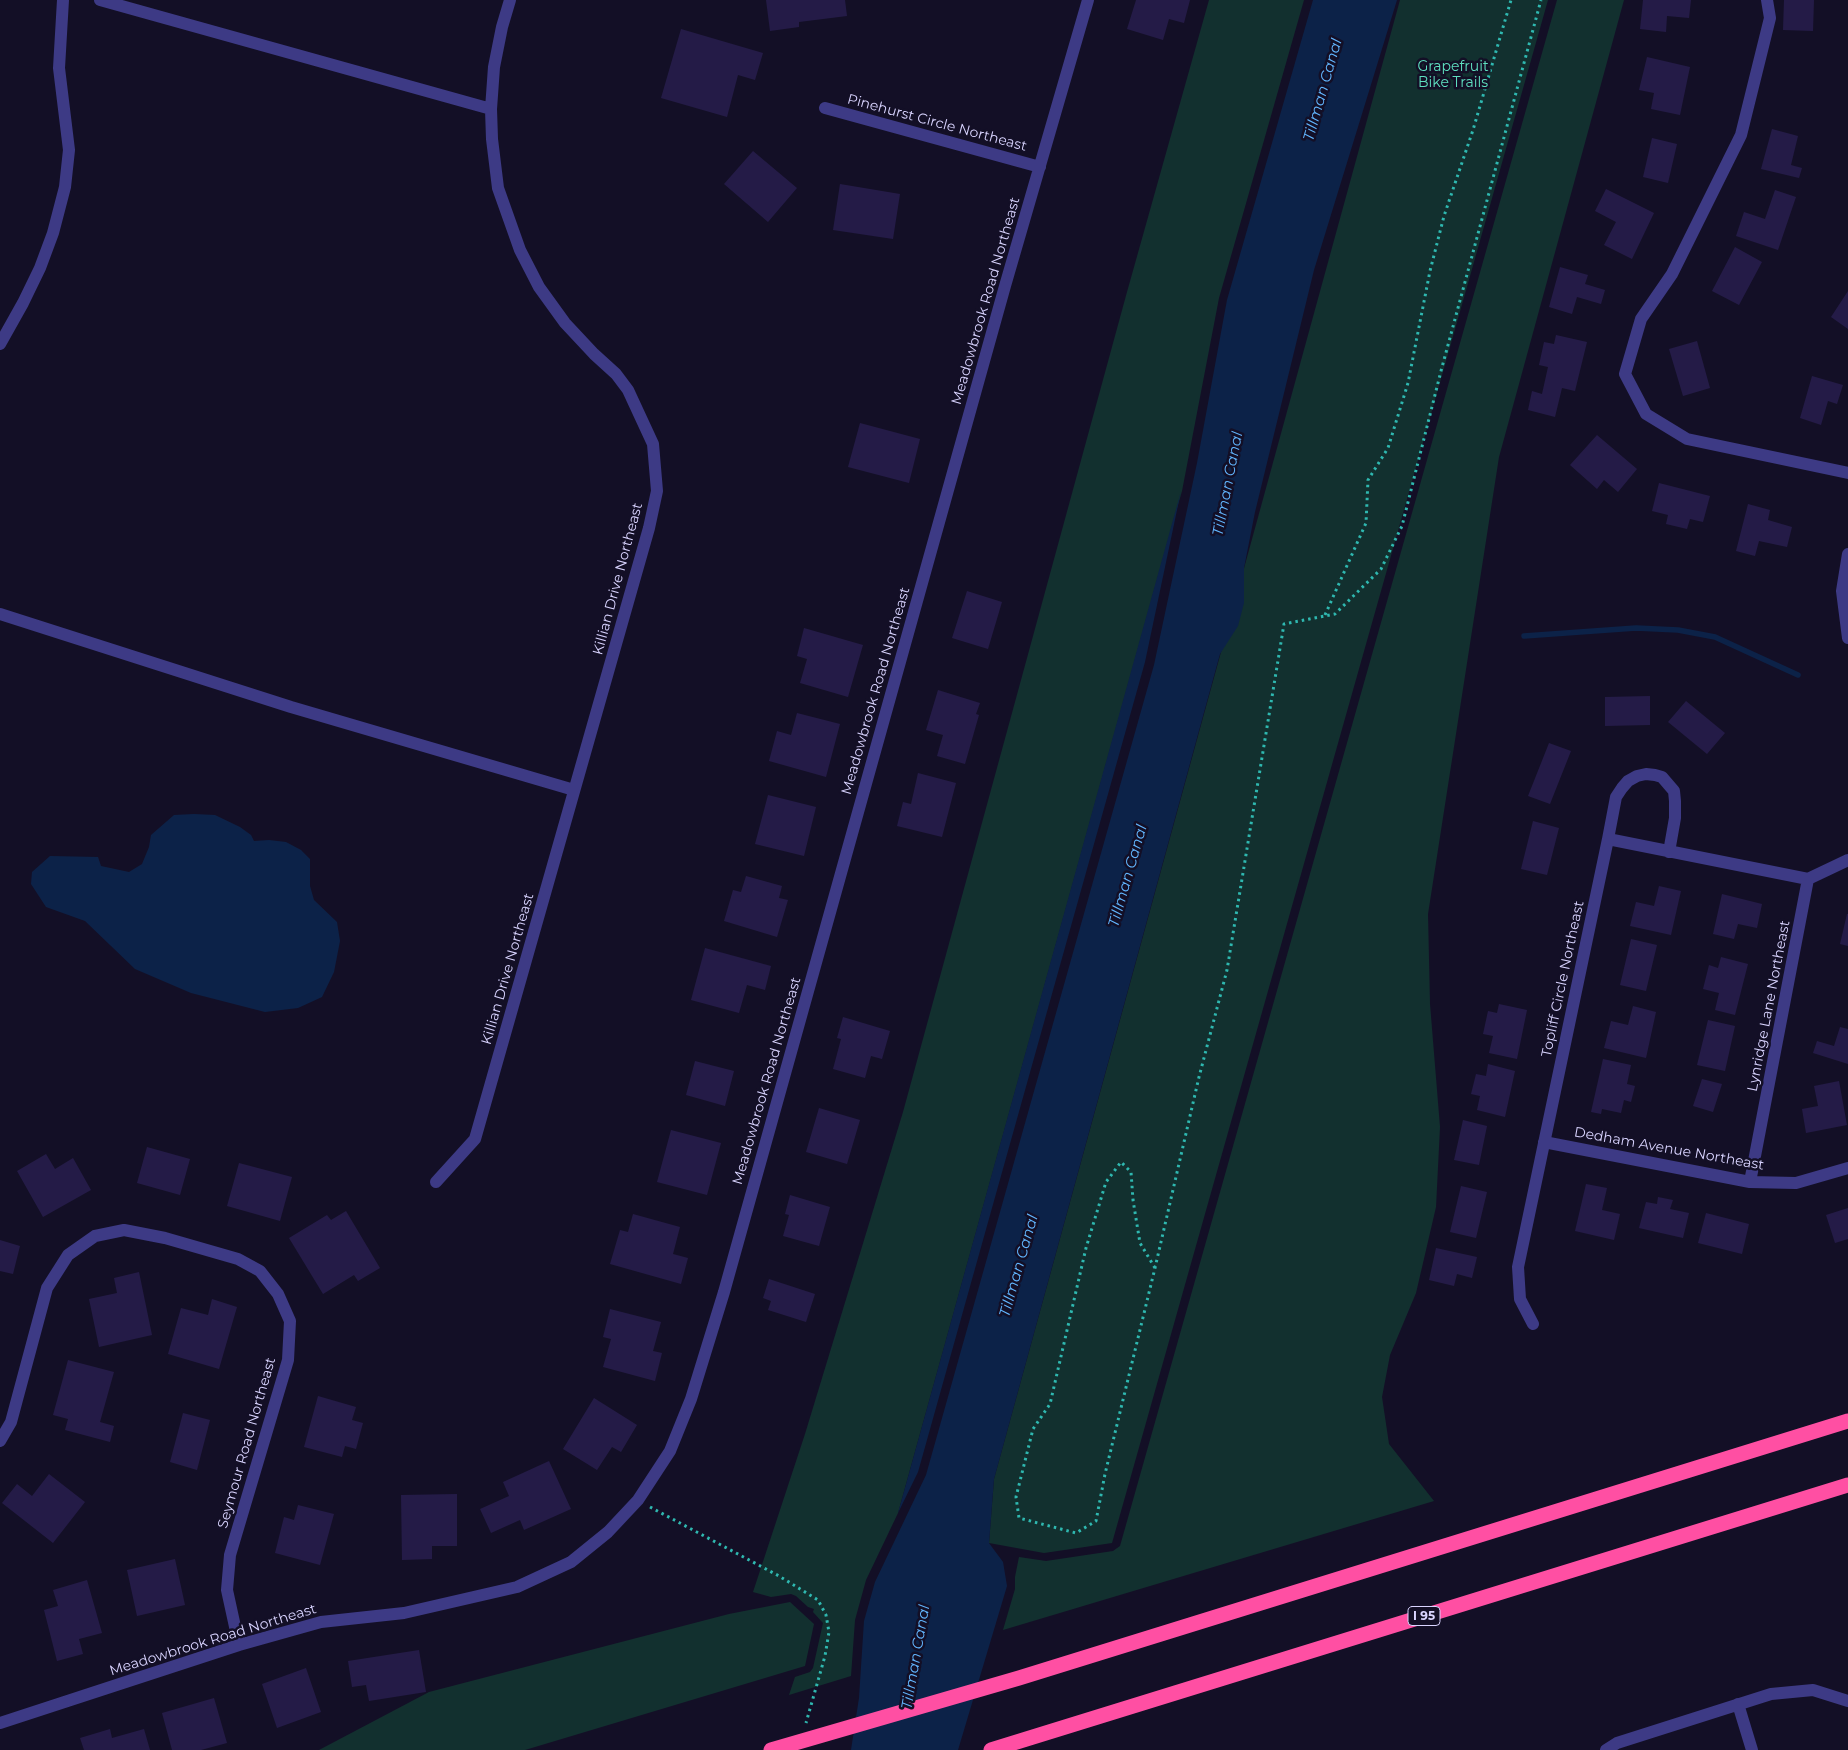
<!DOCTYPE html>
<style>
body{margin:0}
canvas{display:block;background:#130f26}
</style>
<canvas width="1848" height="1750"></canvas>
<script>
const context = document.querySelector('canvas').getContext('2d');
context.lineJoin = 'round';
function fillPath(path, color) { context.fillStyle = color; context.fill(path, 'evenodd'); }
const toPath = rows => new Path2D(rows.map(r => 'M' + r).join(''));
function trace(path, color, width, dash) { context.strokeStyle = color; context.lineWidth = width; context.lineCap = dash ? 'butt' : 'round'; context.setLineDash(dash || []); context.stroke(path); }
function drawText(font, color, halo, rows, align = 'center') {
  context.font = font + ' Montserrat,sans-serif'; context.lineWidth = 5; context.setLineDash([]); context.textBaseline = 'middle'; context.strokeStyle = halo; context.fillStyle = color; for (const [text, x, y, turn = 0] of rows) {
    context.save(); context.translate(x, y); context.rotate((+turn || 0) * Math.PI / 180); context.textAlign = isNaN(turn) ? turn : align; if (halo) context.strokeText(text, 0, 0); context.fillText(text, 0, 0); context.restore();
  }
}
fillPath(toPath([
 [1209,0,1304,0,1219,298,1182,491,1172,526,898,1513,866,1580,855,1620,851,1676,789,1695,795,1677,810,1672,813,1668,823,1623,813,1612,814,1609,808,1607,796,1596,791,1594,771,1597,753,1592,805,1434,903,1112,1127,292],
 [1400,0,1548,0,1112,1543,1044,1553,989,1543,994,1479],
 [1557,0,1624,0,1499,457,1428,914,1430,1004,1440,1127,1436,1207,1416,1293,1390,1355,1382,1397,1389,1444,1434,1501,1003,1630,1015,1589,1015,1577,1019,1557,1046,1561,1113,1551,1120,1546],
 [790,1602,814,1624,805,1666,525,1750,319,1750,429,1692,729,1614]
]), '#12302f');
fillPath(toPath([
 [1313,0,1397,0,1314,270,1255,512,1244,568,1244,603,1238,626,1220,654,994,1479,989,1543,1003,1562,1007,1586,958,1750,851,1750,859,1698,864,1621,875,1582,926,1475,1154,665,1197,463,1227,300],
 [1181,491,1145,662,918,1472,898,1513],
 [194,814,215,815,240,827,251,835,254,841,269,840,286,842,301,850,310,859,310,886,314,900,337,922,340,941,334,972,322,997,298,1008,265,1012,191,993,135,969,85,921,46,907,31,884,32,872,50,856,98,857,101,866,129,872,142,864,149,847,151,835,174,815]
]), '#0c2248');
trace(toPath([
 [1524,636,1636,628,1678,630,1715,637,1798,675]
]), '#0c2248', 5.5);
fillPath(toPath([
 [766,0,845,0,847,16,799,22,799,27,770,31],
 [1136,0,1190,0,1184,23,1169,19,1163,40,1127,29],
 [1643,0,1691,0,1689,18,1667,16,1666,32,1640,29],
 [1784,0,1814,0,1813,31,1783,30],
 [681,29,763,53,755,80,738,75,727,117,661,98],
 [1647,57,1690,67,1680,115,1651,109,1654,93,1639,90],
 [1772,129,1798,136,1791,165,1802,168,1799,178,1761,169],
 [1652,138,1677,144,1668,183,1643,177],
 [753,151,797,188,768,222,724,184],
 [840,184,900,194,893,239,833,230],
 [1606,189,1654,213,1632,259,1604,245,1616,222,1595,211],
 [1775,190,1796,197,1778,250,1736,236,1744,212,1765,219],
 [1735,247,1762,262,1739,305,1712,291],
 [1560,267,1588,275,1585,284,1605,290,1601,304,1577,297,1572,314,1549,307],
 [1848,291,1848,329,1831,317],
 [1556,335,1587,342,1575,391,1562,388,1555,417,1528,410,1532,391,1542,394,1548,367,1539,365,1544,342,1554,344],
 [1697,341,1710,388,1683,396,1669,349],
 [1812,376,1843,385,1837,404,1828,401,1821,425,1800,418],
 [860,423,920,439,909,483,848,467],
 [1597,435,1637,469,1618,492,1604,480,1597,489,1570,465],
 [1659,483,1710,496,1703,522,1690,519,1687,529,1666,524,1668,515,1652,511],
 [1748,504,1770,510,1768,520,1792,527,1787,547,1759,541,1755,556,1736,551],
 [967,591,1002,602,988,649,952,638],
 [804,628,863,645,848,697,800,683,807,659,797,656],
 [938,690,980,703,976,714,979,715,965,764,937,756,943,735,926,730],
 [1650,696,1650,725,1605,726,1605,697],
 [1686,701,1725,733,1707,754,1668,722],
 [797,713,840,724,826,777,769,761,777,731,791,735],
 [1549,743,1571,751,1550,804,1528,796],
 [918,773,956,783,942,837,897,826,903,802,911,804],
 [768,795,816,807,804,856,755,844],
 [1533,821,1559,828,1547,875,1521,869],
 [746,876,782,886,779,898,788,900,777,937,724,921,733,890,741,892],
 [1659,886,1681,891,1671,935,1630,926,1636,902,1654,906],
 [1722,894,1762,904,1757,928,1738,924,1734,939,1713,934],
 [1847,914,1848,914,1848,946,1840,944],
 [1631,939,1657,945,1646,991,1620,985],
 [705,948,771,966,765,990,747,985,739,1013,691,1000],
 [1721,957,1748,964,1735,1015,1715,1010,1719,993,1703,989,1709,965,1718,968],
 [1499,1004,1527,1010,1517,1059,1489,1053,1493,1036,1483,1034,1488,1011,1497,1013],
 [1633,1006,1656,1012,1646,1058,1604,1048,1611,1021,1628,1025],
 [843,1017,890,1031,882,1059,871,1056,865,1078,833,1069,841,1039,837,1038],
 [1708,1020,1735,1026,1725,1071,1697,1065],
 [1840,1027,1848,1029,1848,1064,1813,1053,1817,1041,1834,1046],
 [1603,1059,1631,1065,1627,1084,1635,1086,1631,1102,1624,1100,1621,1113,1602,1109,1601,1114,1591,1112],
 [695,1061,734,1071,725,1106,686,1095],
 [1488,1064,1515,1071,1505,1117,1477,1110,1480,1096,1471,1094,1476,1074,1486,1076],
 [1702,1079,1722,1084,1713,1112,1693,1106],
 [1839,1081,1847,1125,1806,1133,1802,1109,1818,1106,1814,1086],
 [819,1108,860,1120,847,1164,806,1152],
 [1463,1120,1487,1126,1479,1165,1454,1160],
 [671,1130,721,1143,707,1195,657,1182],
 [147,1147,190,1159,180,1195,137,1183],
 [46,1154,55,1169,73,1158,91,1190,43,1217,17,1171],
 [239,1163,292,1177,280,1221,227,1206],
 [1586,1184,1607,1188,1602,1210,1620,1214,1614,1240,1575,1231],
 [1461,1186,1487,1192,1476,1238,1450,1232],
 [790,1195,830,1207,819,1246,783,1236,789,1215,785,1214],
 [1658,1197,1673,1200,1670,1209,1689,1213,1683,1238,1639,1228,1646,1202,1657,1204],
 [1848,1208,1848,1239,1835,1243,1826,1215],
 [346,1211,380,1268,358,1281,354,1275,323,1294,289,1238,327,1215,331,1220],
 [1706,1213,1749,1224,1742,1254,1698,1243],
 [633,1214,680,1227,673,1254,688,1258,681,1284,610,1264,620,1230,628,1232],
 [0,1240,20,1246,13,1274,0,1271],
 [1436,1248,1477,1257,1472,1278,1457,1274,1454,1286,1429,1280],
 [139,1272,152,1335,99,1347,89,1299,117,1293,114,1278],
 [769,1279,815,1294,806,1322,768,1310,771,1301,763,1298],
 [212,1299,237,1307,219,1369,168,1354,181,1308,208,1315],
 [610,1309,661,1322,653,1351,662,1353,655,1381,603,1367,611,1339,603,1337],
 [68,1360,114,1372,100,1422,114,1426,110,1442,65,1430,68,1419,53,1415],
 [318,1396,356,1407,352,1420,363,1423,356,1449,345,1446,342,1457,304,1447],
 [594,1398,637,1425,621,1452,612,1447,597,1470,563,1449],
 [183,1413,210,1420,197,1470,170,1462],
 [549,1461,571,1509,524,1530,520,1520,491,1533,480,1509,509,1496,503,1482],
 [49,1474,85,1502,53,1543,2,1503,17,1484,32,1496],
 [457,1494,457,1546,432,1546,432,1559,402,1560,401,1495],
 [298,1505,334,1514,320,1565,275,1553,284,1517,294,1520],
 [175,1559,185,1605,137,1616,127,1570],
 [87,1580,102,1633,79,1639,83,1654,57,1661,44,1610,58,1606,53,1590],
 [419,1650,426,1692,369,1701,366,1685,352,1687,348,1661],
 [306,1668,321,1712,277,1728,262,1684],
 [214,1698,227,1743,201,1750,172,1750,162,1713],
 [110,1729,112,1738,144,1729,150,1750,84,1750,80,1738]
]), '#241b47');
trace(toPath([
 [1325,615,1366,523,1368,480,1388,448,1408,383,1430,271,1444,216,1473,130,1511,0],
 [1155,1268,1140,1243,1133,1200,1131,1172,1121,1162,1106,1182,1086,1248,1050,1404,1033,1429,1016,1497,1019,1518,1076,1533,1096,1521,1105,1474,1155,1268,1199,1077,1227,970,1284,624,1335,614,1381,569,1402,526,1441,371,1541,0],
 [650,1507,779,1576,818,1600,826,1615,829,1632,825,1656,806,1723]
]), '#2fb8b0', 3, [2.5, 4]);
trace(toPath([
 [100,0,491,109],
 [1767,0,1770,18,1741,135,1672,274,1641,319,1625,374,1646,414,1687,439,1848,473],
 [825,108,1040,167],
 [0,344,23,303,40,268,53,233,65,187,69,150,59,68,63,0],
 [1848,554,1842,591,1848,638],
 [0,614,291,707,574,790],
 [1608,839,1616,797,1622,788,1628,781,1637,776,1646,774,1655,775,1662,777,1674,791,1675,801,1675,818,1669,852],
 [1544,1142,1750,1182,1796,1183,1848,1168],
 [436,1182,475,1139,649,528,657,491,653,444,628,390,616,374,594,354,565,323,539,287,520,250,498,188,492,139,491,109,494,67,502,27,510,0],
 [1750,1182,1808,879,1848,860],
 [1533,1324,1520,1299,1518,1267,1608,839,1808,879],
 [0,1441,11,1422,47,1288,68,1255,95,1236,124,1230,165,1238,238,1259,260,1271,278,1294,290,1321,288,1360,230,1555,227,1590,239,1645],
 [1738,1704,1752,1750],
 [0,1723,239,1645,321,1622,404,1613,517,1587,571,1562,608,1532,638,1500,670,1451,691,1399,724,1292,1005,286,1088,0],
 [1606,1750,1617,1743,1771,1694,1813,1690,1848,1701]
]), '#3d3a85', 12);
trace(toPath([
 [771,1750,1019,1678,1848,1421],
 [991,1750,1848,1485]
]), '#ff4fa3', 15);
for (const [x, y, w] of [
 [1424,1616,32]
]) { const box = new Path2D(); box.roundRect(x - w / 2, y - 9.5, w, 19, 4); context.fillStyle = '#130f26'; context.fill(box); trace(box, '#d9d4ff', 1); }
drawText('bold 12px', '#d9d4ff', null, [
 ["I 95",1424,1616]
]);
drawText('14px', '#5fe0c0', '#130f26', [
 ["Grapefruit",1453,67],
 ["Bike Trails",1453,83]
]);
drawText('14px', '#d9d4ff', '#130f26', [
 ["Pinehurst Circle Northeast",937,123,15],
 ["Meadowbrook Road Northeast",986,301,-74],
 ["Killian Drive Northeast",618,579,-75],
 ["Meadowbrook Road Northeast",876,691,-74],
 ["Killian Drive Northeast",508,969,-74],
 ["Topliff Circle Northeast",1563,979,-78],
 ["Lynridge Lane Northeast",1769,1006,-79],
 ["Meadowbrook Road Northeast",767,1081,-74],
 ["Dedham Avenue Northeast",1669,1149,10],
 ["Seymour Road Northeast",247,1443,-74],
 ["Meadowbrook Road Northeast",213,1640,-17]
]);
drawText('italic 15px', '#62b6ff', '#130f26', [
 ["Tillman Canal",1323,90,-74],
 ["Tillman Canal",1228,484,-79],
 ["Tillman Canal",1128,876,-74],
 ["Tillman Canal",1019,1266,-74],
 ["Tillman Canal",916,1657,-80]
]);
</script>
